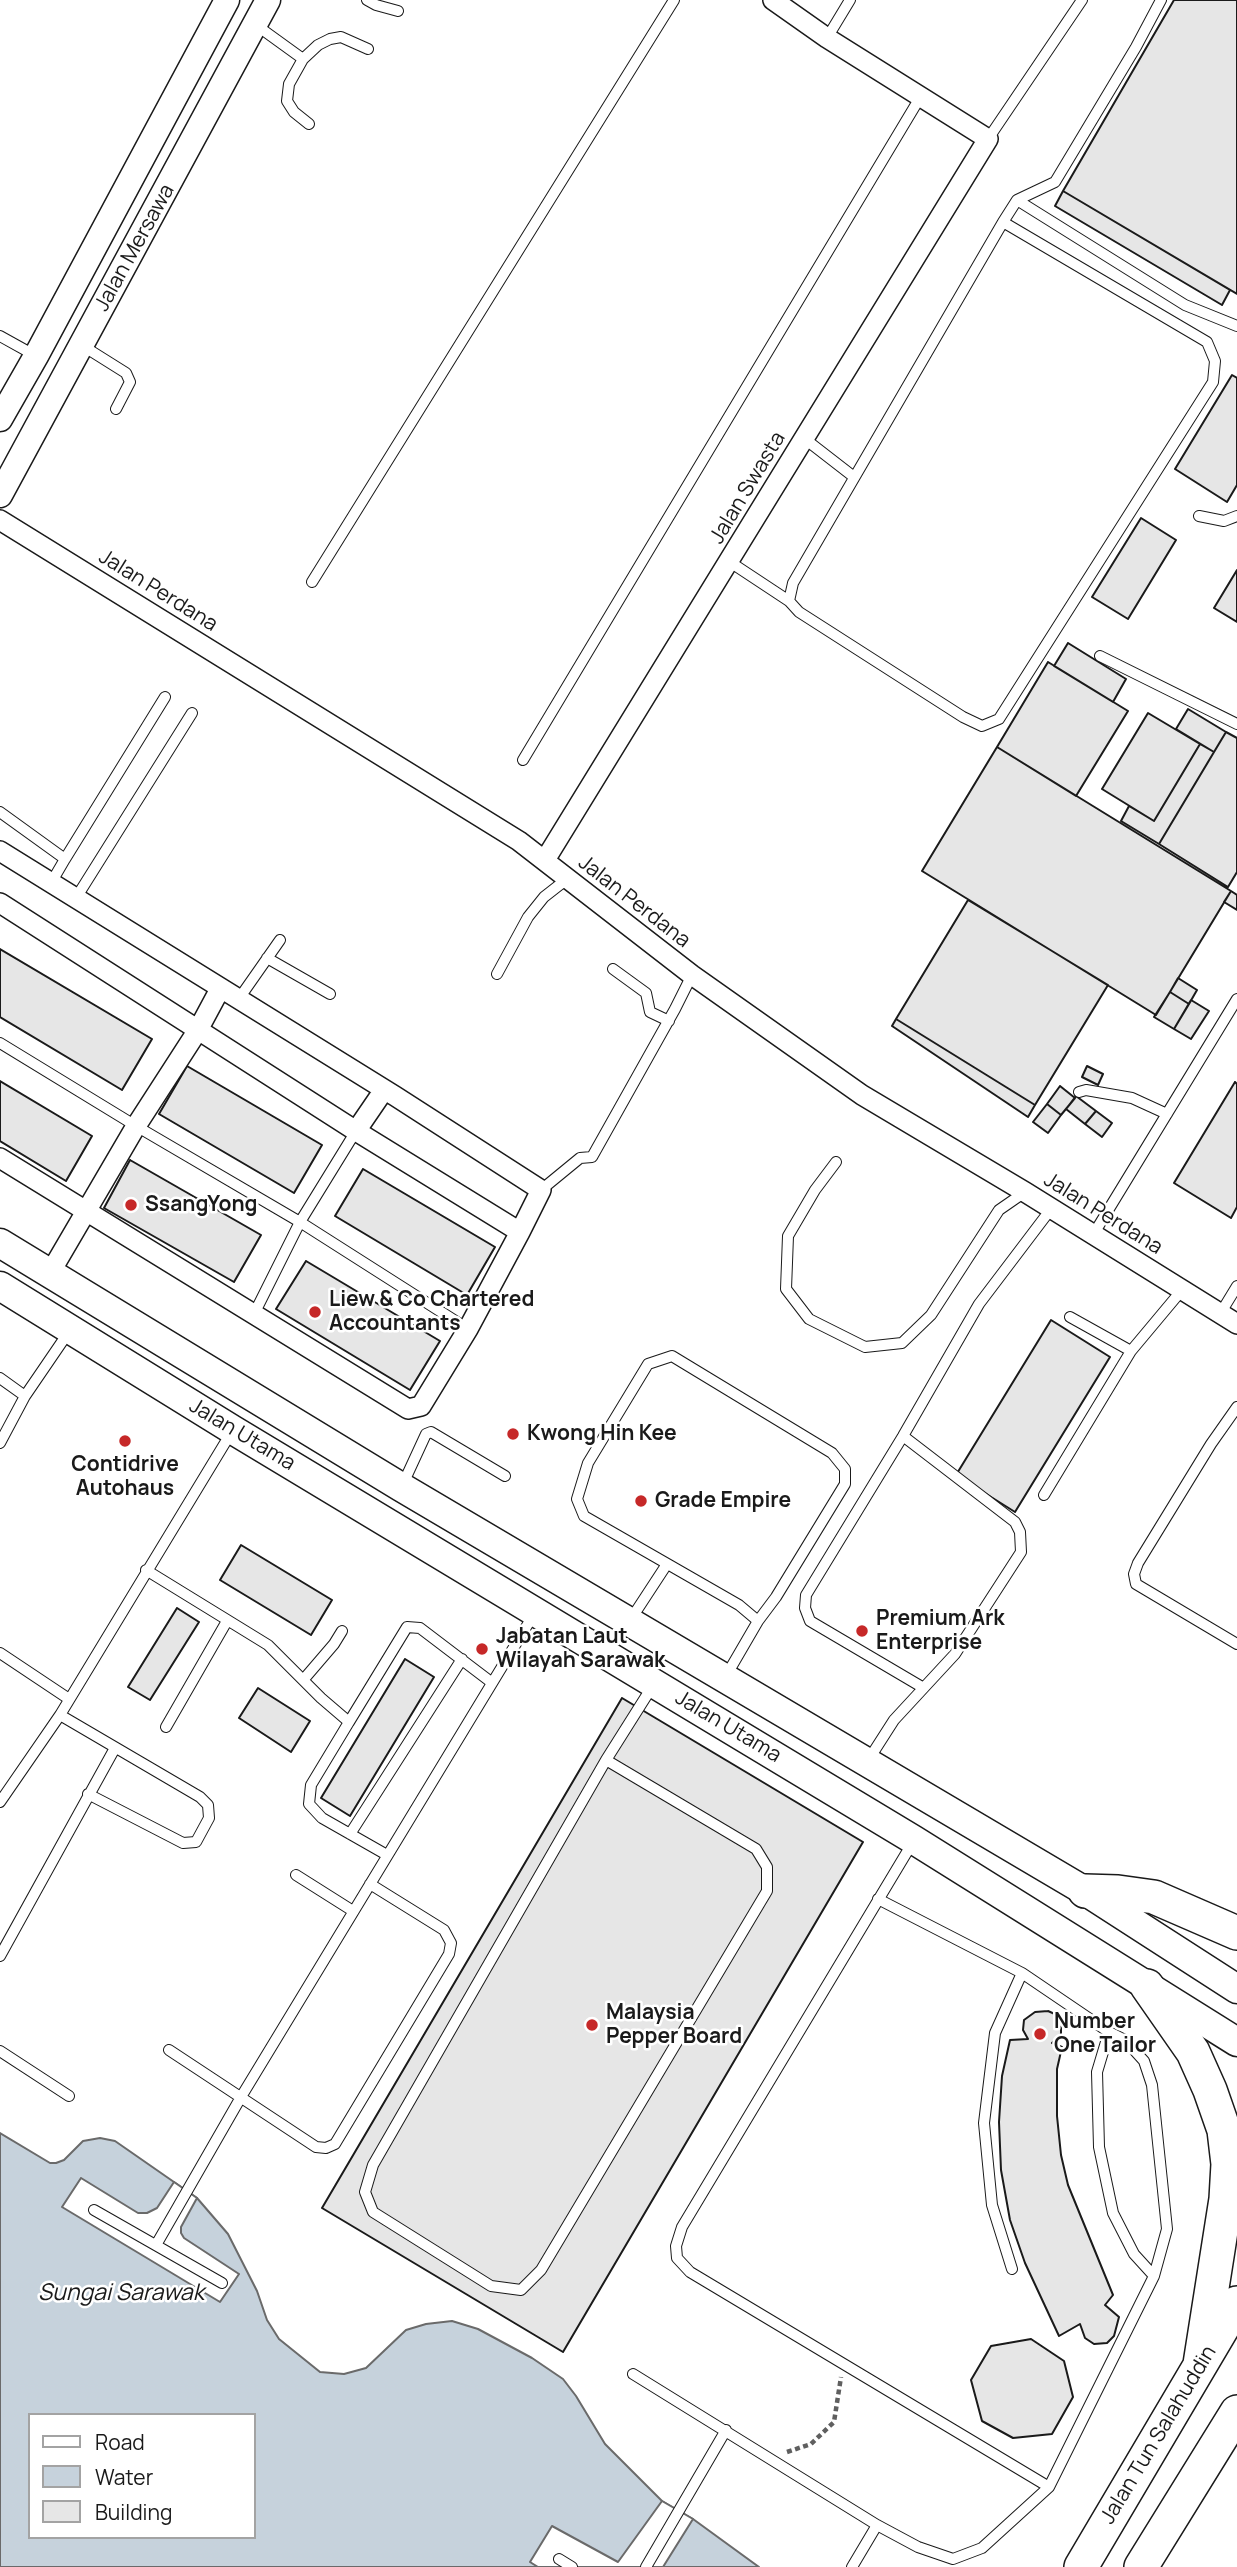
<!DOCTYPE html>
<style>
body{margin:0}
#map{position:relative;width:1237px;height:2567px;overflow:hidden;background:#fff;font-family:Manrope,sans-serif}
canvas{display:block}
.legend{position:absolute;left:28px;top:2413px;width:228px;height:126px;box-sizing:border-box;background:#fff;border:2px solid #a3a3a3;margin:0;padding:9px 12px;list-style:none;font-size:21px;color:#1a1a1a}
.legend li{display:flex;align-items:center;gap:14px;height:35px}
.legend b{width:35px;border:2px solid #a3a3a3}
</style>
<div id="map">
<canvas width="1237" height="2567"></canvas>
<ul class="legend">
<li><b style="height:9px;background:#fff"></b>Road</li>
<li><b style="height:19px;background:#c6d2dc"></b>Water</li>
<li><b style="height:19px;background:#e6e6e6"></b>Building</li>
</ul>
</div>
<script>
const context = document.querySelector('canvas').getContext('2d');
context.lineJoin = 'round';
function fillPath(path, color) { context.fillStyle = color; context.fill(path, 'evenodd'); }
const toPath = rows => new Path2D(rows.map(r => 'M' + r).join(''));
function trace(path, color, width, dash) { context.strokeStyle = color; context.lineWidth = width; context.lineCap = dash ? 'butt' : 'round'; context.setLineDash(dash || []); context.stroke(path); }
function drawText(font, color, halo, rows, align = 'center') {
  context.font = font + ' Manrope,sans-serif'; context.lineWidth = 5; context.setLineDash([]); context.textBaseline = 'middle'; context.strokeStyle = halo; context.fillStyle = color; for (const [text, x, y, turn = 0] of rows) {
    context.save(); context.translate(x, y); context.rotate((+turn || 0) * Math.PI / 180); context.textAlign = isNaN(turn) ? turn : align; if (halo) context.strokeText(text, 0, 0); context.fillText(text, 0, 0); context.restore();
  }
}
const water = toPath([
 [0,2133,50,2163,56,2163,64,2160,83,2141,100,2138,115,2141,197,2198,228,2234,257,2291,267,2320,279,2339,320,2372,344,2374,366,2368,406,2330,426,2324,452,2321,478,2329,532,2358,563,2379,576,2396,605,2444,662,2501,693,2519,759,2567,0,2567,0,2133],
 [30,2415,254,2415,254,2537,30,2537,30,2415]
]);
fillPath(water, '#c6d2dc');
trace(water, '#6a6a6a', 2);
const pier = toPath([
 [81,2178,138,2213,147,2213,157,2208,174,2182,197,2198,181,2227,181,2233,184,2238,239,2274,220,2302,62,2207,81,2178],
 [662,2501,693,2519,663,2567,538,2567,530,2562,552,2526,618,2562,662,2501]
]);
fillPath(pier, '#fff');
trace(pier, '#6a6a6a', 2);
const building = toPath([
 [1174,0,1237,0,1237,294,1063,191,1174,0],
 [1063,191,1230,290,1222,305,1055,206,1063,191],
 [1232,375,1237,378,1237,485,1227,502,1175,469,1232,375],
 [1141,518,1176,540,1128,619,1092,597,1141,518],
 [1237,570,1237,622,1214,608,1237,570],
 [1068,643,1126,679,1113,702,1054,666,1068,643],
 [1048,662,1128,711,1076,796,997,747,1048,662],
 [1188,709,1226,732,1214,752,1176,729,1188,709],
 [1148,713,1200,744,1154,821,1102,789,1148,713],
 [1226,732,1237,738,1237,872,1228,887,1159,844,1226,732],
 [1200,744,1214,752,1159,844,1121,821,1129,806,1154,821,1200,744],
 [997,747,1231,891,1156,1015,922,871,997,747],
 [1231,891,1237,895,1237,910,1224,902,1231,891],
 [968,900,1108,985,1035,1105,896,1019,968,900],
 [0,949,152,1039,122,1090,0,1017,0,949],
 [1178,978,1197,990,1189,1004,1170,992,1178,978],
 [1170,992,1189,1004,1174,1029,1154,1017,1170,992],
 [1191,1000,1209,1011,1191,1039,1174,1029,1191,1000],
 [896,1019,1035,1105,1028,1117,892,1026,896,1019],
 [187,1066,322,1145,294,1193,159,1114,187,1066],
 [1087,1066,1103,1074,1098,1085,1082,1077,1087,1066],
 [0,1081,92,1136,66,1181,0,1141,0,1081],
 [1235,1082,1237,1084,1237,1207,1231,1218,1174,1183,1235,1082],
 [1060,1086,1075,1098,1061,1115,1047,1104,1060,1086],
 [1076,1096,1096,1111,1085,1124,1066,1109,1076,1096],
 [1047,1104,1061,1115,1048,1133,1033,1122,1047,1104],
 [1096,1111,1112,1123,1102,1137,1085,1124,1096,1111],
 [130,1160,261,1235,234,1282,104,1208,130,1160],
 [363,1169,495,1247,467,1295,335,1216,363,1169],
 [306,1261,440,1341,410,1390,276,1309,306,1261],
 [1051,1320,1110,1357,1015,1512,956,1475,1051,1320],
 [241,1545,332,1600,311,1635,220,1580,241,1545],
 [177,1608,199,1622,150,1700,128,1687,177,1608],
 [405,1659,434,1677,350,1816,321,1798,405,1659],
 [258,1688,310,1721,291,1752,239,1718,258,1688],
 [622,1698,863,1842,563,2352,322,2208,622,1698],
 [1048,2011,1057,2015,1061,2025,1061,2034,1052,2043,1062,2047,1057,2069,1057,2116,1061,2155,1068,2185,1113,2295,1105,2305,1119,2317,1114,2336,1107,2343,1094,2344,1085,2338,1080,2324,1059,2336,1025,2263,1010,2220,1001,2170,999,2122,1002,2076,1010,2040,1028,2039,1023,2030,1024,2020,1035,2012,1048,2011],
 [1031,2339,1064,2361,1073,2397,1052,2434,1013,2438,982,2421,971,2380,991,2346,1031,2339]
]);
fillPath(building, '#e6e6e6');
trace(building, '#1a1a1a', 2);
const service = toPath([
 [367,0,376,5,398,11],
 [256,25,303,59,318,45,330,39,341,37,368,49],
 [827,38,850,0],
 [303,59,289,84,287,101,294,112,309,124],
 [988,139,1082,0],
 [1017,200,1185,305,1237,326],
 [1003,222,1207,342,1215,361,1213,382,999,719,982,726,963,717,799,612,789,601,793,583,1003,222,1017,200,1055,182,1136,47,1161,0],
 [0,336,36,356],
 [83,346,126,373,130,382,116,409],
 [805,439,854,477],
 [1199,516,1224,521,1237,516],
 [730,562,789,601],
 [312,582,674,0],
 [1100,656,1237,724],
 [523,760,921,96],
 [0,812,65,859,51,883],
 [65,859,165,697],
 [76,898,192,713],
 [267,958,330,994],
 [613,969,646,993,650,1012,669,1021],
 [497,974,528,917,544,897,567,879],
 [238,1000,280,940],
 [0,1043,136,1126,300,1222,468,1329],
 [1079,1092,1086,1090,1132,1098,1167,1114],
 [836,1162,815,1190,788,1236,786,1289,809,1319,865,1347,902,1343,931,1315,999,1210,1025,1192],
 [541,1190,580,1158,592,1157,675,1009,692,975],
 [1093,1235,1237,999],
 [254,1314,300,1222,356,1131],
 [1220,1314,1237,1286],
 [1070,1317,1131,1351],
 [0,1378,25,1396],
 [1237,1407,1211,1444,1138,1563,1134,1574,1136,1584,1237,1644],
 [0,1443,25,1396,68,1333],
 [402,1486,426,1434,431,1432,505,1476],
 [1044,1495,1131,1351,1182,1290],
 [146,1570,268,1645,321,1698,349,1722,407,1627,420,1628,491,1682],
 [631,1619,667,1564],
 [0,1653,69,1699],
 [726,1676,758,1621,776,1597,845,1484,845,1469,832,1453,672,1356,648,1364,588,1463,577,1499,584,1516,739,1605,758,1621],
 [304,1679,334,1644,342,1631],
 [922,1687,810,1621,805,1608,806,1595,903,1436,979,1304,1051,1209],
 [60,1715,200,1797,208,1805,209,1818,196,1842,183,1843,88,1794],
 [349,1722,311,1785,309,1804,322,1818,387,1855],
 [166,1727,227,1621],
 [869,1759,894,1720,955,1654,1021,1552,1020,1532,1015,1522,903,1436],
 [606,1760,756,1849,767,1867,767,1891,541,2270,521,2290,491,2286,373,2212,365,2192,373,2165,606,1760,652,1687],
 [0,1802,60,1715,231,1433],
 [350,1834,462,1659],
 [913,1842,682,2227,676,2246,677,2258,690,2272,1049,2487],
 [296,1875,353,1911],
 [0,1956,115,1748],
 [1109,2032,1097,2072,1099,2147,1113,2213,1134,2254,1154,2276],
 [169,2050,316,2147,326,2148,335,2144,449,1954,451,1943,444,1930,370,1884],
 [0,2051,69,2096],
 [94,2210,222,2283],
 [156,2245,241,2097,534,1614],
 [1012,2269,992,2205,984,2123,995,2033,1022,1973],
 [633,2374,877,2525,918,2547,953,2559,982,2548,1049,2487,1154,2276,1167,2229,1152,2085,1144,2061,1125,2040,1109,2032,1022,1973,878,1899],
 [559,2559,572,2567],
 [646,2567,726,2430],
 [852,2567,877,2525]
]);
const minor = toPath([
 [0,520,519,841,692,975,862,1095,1025,1192,1237,1324],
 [0,851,395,1096,541,1190,520,1232],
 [545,860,988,139,827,38,773,0],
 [0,903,356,1131,520,1232,468,1329,421,1406,408,1409,0,1158],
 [356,1131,384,1090],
 [50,1273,136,1126,198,1030,220,989]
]);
const tertiary = toPath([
 [0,419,36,356,227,0],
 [0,495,268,0]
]);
const secondary = toPath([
 [0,1243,401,1487,1085,1891,1237,1989],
 [0,1286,233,1430,914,1840,1237,2042]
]);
const trunk = toPath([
 [1085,1891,1118,1892,1154,1897,1237,1933],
 [1147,1986,1193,2052,1210,2090,1224,2130,1228,2164,1226,2199,1200,2364],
 [1081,2567,1237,2303],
 [1141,2567,1237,2412]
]);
trace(service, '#1a1a1a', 12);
trace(minor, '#1a1a1a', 22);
trace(tertiary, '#1a1a1a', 27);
trace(secondary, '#1a1a1a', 31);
trace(trunk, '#1a1a1a', 36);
trace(toPath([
 [787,2452,811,2444,834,2422,841,2377]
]), '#5f5f5f', 4.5, [5, 3.5]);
trace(service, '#fff', 10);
trace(minor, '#fff', 19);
trace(tertiary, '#fff', 24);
trace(secondary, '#fff', 28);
trace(trunk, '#fff', 33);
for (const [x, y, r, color] of [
 [131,1205,7,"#c62828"],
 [315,1312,7,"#c62828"],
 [513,1434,7,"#c62828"],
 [125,1441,7,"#c62828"],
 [641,1501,7,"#c62828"],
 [862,1631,7,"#c62828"],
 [482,1649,7,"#c62828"],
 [592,2025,7,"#c62828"],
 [1040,2034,7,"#c62828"]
]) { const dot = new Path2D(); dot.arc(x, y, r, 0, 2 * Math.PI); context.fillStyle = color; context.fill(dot); trace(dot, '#fff', 2.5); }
drawText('21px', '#1a1a1a', '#fff', [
 ["Jalan Mersawa",135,248,-61],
 ["Jalan Swasta",748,488,-59],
 ["Jalan Perdana",158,591,32],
 ["Jalan Perdana",634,902,38],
 ["Jalan Perdana",1103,1214,32],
 ["Jalan Utama",242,1435,31],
 ["Jalan Utama",728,1727,31],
 ["Jalan Tun Salahuddin",1159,2435,-59]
]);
drawText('bold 21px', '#1a1a1a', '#fff', [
 ["SsangYong",145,1205],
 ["Liew & Co Chartered",329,1300],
 ["Accountants",329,1324],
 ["Kwong Hin Kee",527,1434],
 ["Contidrive",125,1465,"center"],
 ["Autohaus",125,1489,"center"],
 ["Grade Empire",655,1501],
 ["Premium Ark",876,1619],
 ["Enterprise",876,1643],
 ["Jabatan Laut",496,1637],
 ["Wilayah Sarawak",496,1661],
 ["Malaysia",606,2013],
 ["Pepper Board",606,2037],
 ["Number",1054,2022],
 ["One Tailor",1054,2046]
], 'left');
drawText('italic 23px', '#1a1a1a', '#fff', [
 ["Sungai Sarawak",121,2294]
]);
</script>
